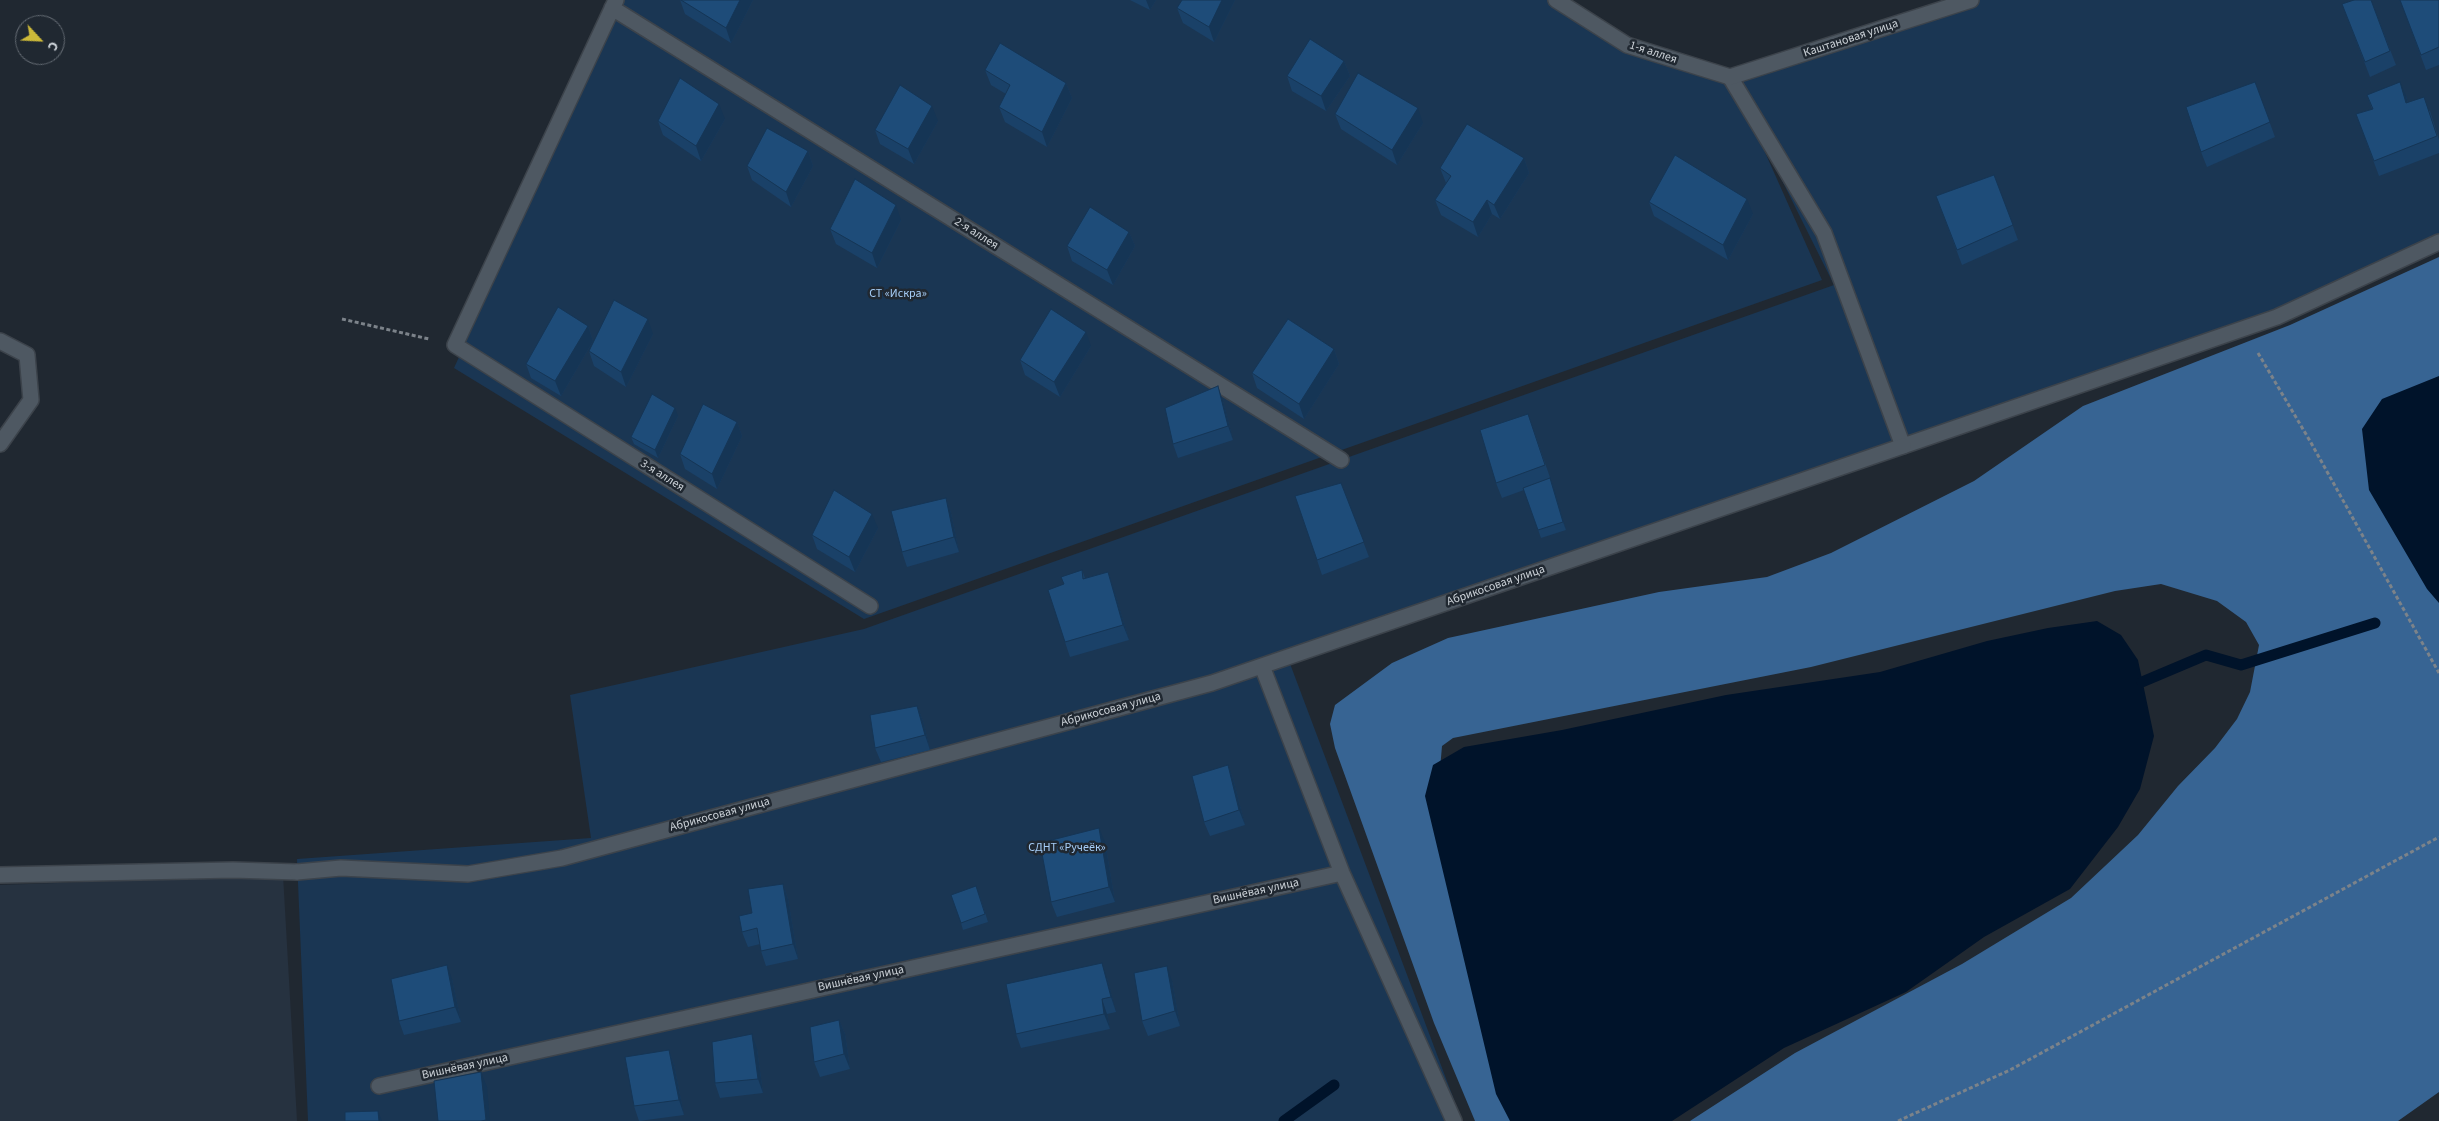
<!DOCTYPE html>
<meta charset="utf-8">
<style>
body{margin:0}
#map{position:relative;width:2439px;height:1121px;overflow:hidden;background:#202831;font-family:"Source Sans 3",sans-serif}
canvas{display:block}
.north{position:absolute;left:15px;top:15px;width:50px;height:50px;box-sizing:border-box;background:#202831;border:1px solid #656c74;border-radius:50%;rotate:115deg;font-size:14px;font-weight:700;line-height:20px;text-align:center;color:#cdd3d9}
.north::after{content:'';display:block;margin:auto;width:18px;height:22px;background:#ccb939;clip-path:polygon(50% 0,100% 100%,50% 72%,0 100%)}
</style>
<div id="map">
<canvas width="2439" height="1121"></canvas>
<div class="north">С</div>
</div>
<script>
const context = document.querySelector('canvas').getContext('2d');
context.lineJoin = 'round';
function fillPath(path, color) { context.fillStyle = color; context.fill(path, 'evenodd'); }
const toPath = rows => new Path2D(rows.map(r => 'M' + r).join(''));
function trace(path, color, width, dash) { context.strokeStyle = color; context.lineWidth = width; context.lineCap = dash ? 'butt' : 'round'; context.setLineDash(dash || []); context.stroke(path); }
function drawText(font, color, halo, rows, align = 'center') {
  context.font = font + ' "Source Sans 3",sans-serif'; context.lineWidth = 5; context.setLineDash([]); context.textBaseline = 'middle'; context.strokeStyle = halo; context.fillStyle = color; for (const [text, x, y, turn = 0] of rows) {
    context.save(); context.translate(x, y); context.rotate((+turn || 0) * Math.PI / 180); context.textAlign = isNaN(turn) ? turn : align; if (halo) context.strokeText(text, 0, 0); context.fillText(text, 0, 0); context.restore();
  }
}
fillPath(toPath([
 [283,875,297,1121,0,1121,0,885]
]), '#263240');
fillPath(toPath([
 [622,0,1555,0,1627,45,1730,77,1971,0,2439,0,2439,247,2305,310,1289,661,1462,1121,308,1121,297,859,591,838,570,695,864,629,1834,285,1739,94,1822,280,864,619,454,368]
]), '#1a3653');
fillPath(toPath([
 [2439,257,2439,1092,2398,1121,1690,1121,1795,1053,1962,964,2071,898,2138,835,2178,786,2215,748,2237,719,2250,692,2259,645,2246,622,2217,601,2161,584,2115,591,1811,667,1453,738,1442,746,1439,781,1534,1121,1475,1121,1434,1023,1335,748,1330,724,1335,705,1392,663,1448,638,1659,592,1767,577,1831,553,1974,481,2083,406,2290,325]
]), '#376493');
fillPath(toPath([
 [2439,376,2439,603,2427,589,2369,490,2362,429,2382,399],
 [2097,621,2121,635,2138,660,2154,736,2140,789,2118,827,2070,889,1984,937,1906,992,1784,1048,1672,1121,1510,1121,1496,1094,1425,796,1433,765,1464,747,1562,730,1726,695,1880,672,1987,641,2048,628]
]), '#00132a');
trace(toPath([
 [2142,682,2206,655,2241,665,2375,623],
 [1284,1121,1334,1085]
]), '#00132a', 11);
const lane = toPath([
 [1730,77,1824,233,1903,446,2277,317,2439,242],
 [0,341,27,355,31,400,0,444],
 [0,875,233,870,297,872]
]);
const street = toPath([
 [616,0,455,345,870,606],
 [1556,0,1627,45,1730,77,1971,0],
 [612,8,1341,460],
 [1262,666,1342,873,1454,1121],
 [297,872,341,868,468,874,562,858,1212,683,1903,446],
 [379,1086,1342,873]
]);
trace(lane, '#3c434b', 18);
trace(street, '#3c434b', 18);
trace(toPath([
 [342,319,429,339],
 [2258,353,2310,441,2439,673],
 [1898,1121,2010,1070,2439,837]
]), '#7c838a', 3, [4, 2.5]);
trace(lane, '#4e5862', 15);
trace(street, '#4e5862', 15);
fillPath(toPath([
 [680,0,753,0,731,43,685,14],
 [1130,0,1156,0,1150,10],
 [1235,0,1214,42,1183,23,1177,8],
 [2371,0,2396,65,2370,77,2342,4],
 [2400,0,2439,0,2439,65,2426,70],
 [1344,61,1350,76,1326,111,1292,91,1287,76],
 [985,70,1066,83,1072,98,1047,147,1005,122,999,107,1006,94,991,85],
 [2255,82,2275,137,2207,167,2201,152],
 [2367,95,2406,96,2408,103,2430,111,2439,140,2439,153,2379,176,2356,114,2372,109],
 [1335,114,1423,123,1397,165,1341,129],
 [725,119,701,161,663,135,658,121],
 [938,121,914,164,880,144,875,130],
 [808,151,813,166,791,207,752,180,747,166],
 [1524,158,1529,173,1500,219,1492,214,1478,237,1441,215,1435,200,1446,183,1440,168],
 [1994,175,2018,240,1962,265,1936,196],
 [1649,202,1753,214,1728,260,1654,216],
 [901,220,877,268,836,244,830,229],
 [1129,232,1135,246,1113,285,1072,261,1067,246],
 [588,326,593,341,561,396,531,378,526,364],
 [653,334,626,387,594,366,589,351],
 [1091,346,1060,397,1025,375,1020,360],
 [1334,349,1339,364,1304,419,1257,388,1252,373],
 [1223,401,1233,440,1178,458,1173,444],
 [1528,414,1553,486,1566,530,1541,538,1524,490,1502,498,1496,483],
 [678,416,658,458,634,444,631,437],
 [737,422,742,436,717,489,685,469,680,454],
 [1341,483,1369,557,1322,575,1317,560],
 [946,498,951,513,959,552,907,567,902,552],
 [878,528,855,572,817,549,812,535],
 [1082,570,1085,578,1108,572,1113,587,1129,640,1070,657,1065,642,1064,584],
 [917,706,923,721,930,750,881,762,875,748],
 [1228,765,1233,779,1245,825,1210,836,1204,822],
 [1105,842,1115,902,1057,917,1051,902],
 [783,884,788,899,798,959,766,966,761,951,760,944,748,947,742,932,752,913],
 [979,894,988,922,963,930,961,923],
 [1107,978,1116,1012,1107,1014,1110,1029,1021,1048,1016,1034],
 [452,979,461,1022,404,1035,399,1021],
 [1172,981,1180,1026,1148,1036,1142,1021],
 [839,1020,845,1034,850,1069,820,1077,814,1062],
 [757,1049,763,1093,720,1098,715,1083],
 [669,1050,674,1065,684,1115,639,1121,634,1106]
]), '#1a4168');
fillPath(toPath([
 [740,0,753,0,731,43,726,28],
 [1146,0,1156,0,1150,10],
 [1222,0,1235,0,1214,42,1209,27],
 [1344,61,1350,76,1326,111,1321,96],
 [2400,82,2406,96,2412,118,2406,103],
 [1066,83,1072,98,1047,147,1042,132],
 [719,104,725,119,701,161,696,146],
 [932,106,938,121,914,164,908,149],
 [1418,108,1423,123,1397,165,1392,150],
 [808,151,813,166,791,207,786,192],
 [1524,158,1529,173,1500,219,1494,205],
 [1747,199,1753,214,1728,260,1723,245],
 [1487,200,1492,214,1478,237,1473,222],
 [896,205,901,220,877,268,872,253],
 [1129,232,1135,246,1113,285,1107,270],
 [648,319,653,334,626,387,621,372],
 [588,326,593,341,561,396,555,381],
 [1086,332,1091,346,1060,397,1054,382],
 [1334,349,1339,364,1304,419,1299,404],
 [1218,386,1223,401,1233,440,1228,426],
 [675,408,678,416,658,458,655,450],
 [737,422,742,436,717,489,712,474],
 [1550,478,1553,486,1566,530,1563,522],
 [946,498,951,513,959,552,954,537],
 [872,514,878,528,855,572,849,557],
 [1108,572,1113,587,1129,640,1123,625],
 [917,706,923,721,930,750,925,735],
 [1228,765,1233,779,1245,825,1239,810],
 [1099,828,1105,842,1115,902,1109,887],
 [783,884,788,899,798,959,793,944],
 [1102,963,1107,978,1116,1012,1111,997],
 [447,965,452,979,461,1022,455,1007],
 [1167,966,1172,981,1180,1026,1175,1011],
 [1102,999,1107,1014,1110,1029,1104,1014],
 [839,1020,845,1034,850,1069,844,1054],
 [752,1034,757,1049,763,1093,758,1079],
 [669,1050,674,1065,684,1115,679,1100],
 [481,1072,487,1087,490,1121,487,1121],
 [378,1111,382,1121,379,1121]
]), '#153555');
const building = toPath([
 [681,0,740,0,726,28,681,0],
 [1182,0,1222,0,1209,27,1177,8,1182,0],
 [2354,0,2371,0,2390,51,2365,62,2342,4,2354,0],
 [2400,0,2439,0,2439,47,2421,55,2400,0],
 [1310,39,1344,61,1321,96,1287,76,1310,39],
 [1000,43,1066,83,1042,132,999,107,1010,85,985,70,1000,43],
 [1358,73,1418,108,1392,150,1335,114,1358,73],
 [680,78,719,104,696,146,658,121,680,78],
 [2255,82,2270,122,2201,152,2186,107,2255,82],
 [2400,82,2406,103,2424,97,2437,136,2374,161,2356,114,2373,109,2367,95,2400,82],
 [900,85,932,106,908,149,875,130,900,85],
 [1467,124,1524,158,1494,205,1487,200,1473,222,1435,200,1451,176,1440,168,1467,124],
 [767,128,808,151,786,192,747,166,767,128],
 [1675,155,1747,199,1723,245,1649,202,1675,155],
 [1994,175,2013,225,1957,250,1936,196,1994,175],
 [855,179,896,205,872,253,830,229,855,179],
 [1090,207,1129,232,1107,270,1067,246,1090,207],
 [614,300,648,319,621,372,589,351,614,300],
 [558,307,588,326,555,381,526,364,558,307],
 [1051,309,1086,332,1054,382,1020,360,1051,309],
 [1288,319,1334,349,1299,404,1252,373,1288,319],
 [1218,386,1228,426,1173,444,1165,408,1218,386],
 [652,394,675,408,655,450,631,437,652,394],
 [703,404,737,422,712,474,680,454,703,404],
 [1528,414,1545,465,1496,483,1480,430,1528,414],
 [1550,478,1563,522,1538,530,1523,488,1550,478],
 [1341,483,1364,542,1317,560,1295,496,1341,483],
 [834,490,872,514,849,557,812,535,834,490],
 [946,498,954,537,902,552,891,511,946,498],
 [1082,570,1083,579,1108,572,1123,625,1065,642,1048,590,1064,584,1061,577,1082,570],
 [917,706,925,735,875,748,870,715,917,706],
 [1228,765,1239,810,1204,822,1192,776,1228,765],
 [1099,828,1109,887,1051,902,1040,843,1099,828],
 [783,884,793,944,761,951,757,928,742,932,739,916,752,913,748,889,783,884],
 [976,886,985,914,961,923,951,895,976,886],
 [1102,963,1111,997,1102,999,1104,1014,1016,1034,1006,984,1102,963],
 [447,965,455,1007,399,1021,391,979,447,965],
 [1167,966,1175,1011,1142,1021,1134,973,1167,966],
 [839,1020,844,1054,814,1062,810,1027,839,1020],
 [752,1034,758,1079,715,1083,712,1042,752,1034],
 [669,1050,679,1100,634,1106,625,1057,669,1050],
 [481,1072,486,1120,481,1121,438,1121,434,1081,481,1072],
 [378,1111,379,1121,345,1121,345,1112,378,1111]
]);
fillPath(building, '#1e4c79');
trace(building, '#153555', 1);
drawText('12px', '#cdd3d9', '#202831', [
 ["Каштановая улица",1851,39,-18],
 ["1-я аллея",1653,53,18],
 ["2-я аллея",976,234,32],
 ["3-я аллея",662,476,32],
 ["Абрикосовая улица",1496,586,-19],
 ["Абрикосовая улица",1111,710,-15],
 ["Абрикосовая улица",720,815,-15],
 ["Вишнёвая улица",1256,892,-12],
 ["Вишнёвая улица",861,979,-12],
 ["Вишнёвая улица",465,1067,-12]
]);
drawText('12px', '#a6cdf7', '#202831', [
 ["СТ «Искра»",898,294],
 ["СДНТ «Ручеёк»",1067,848]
]);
</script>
